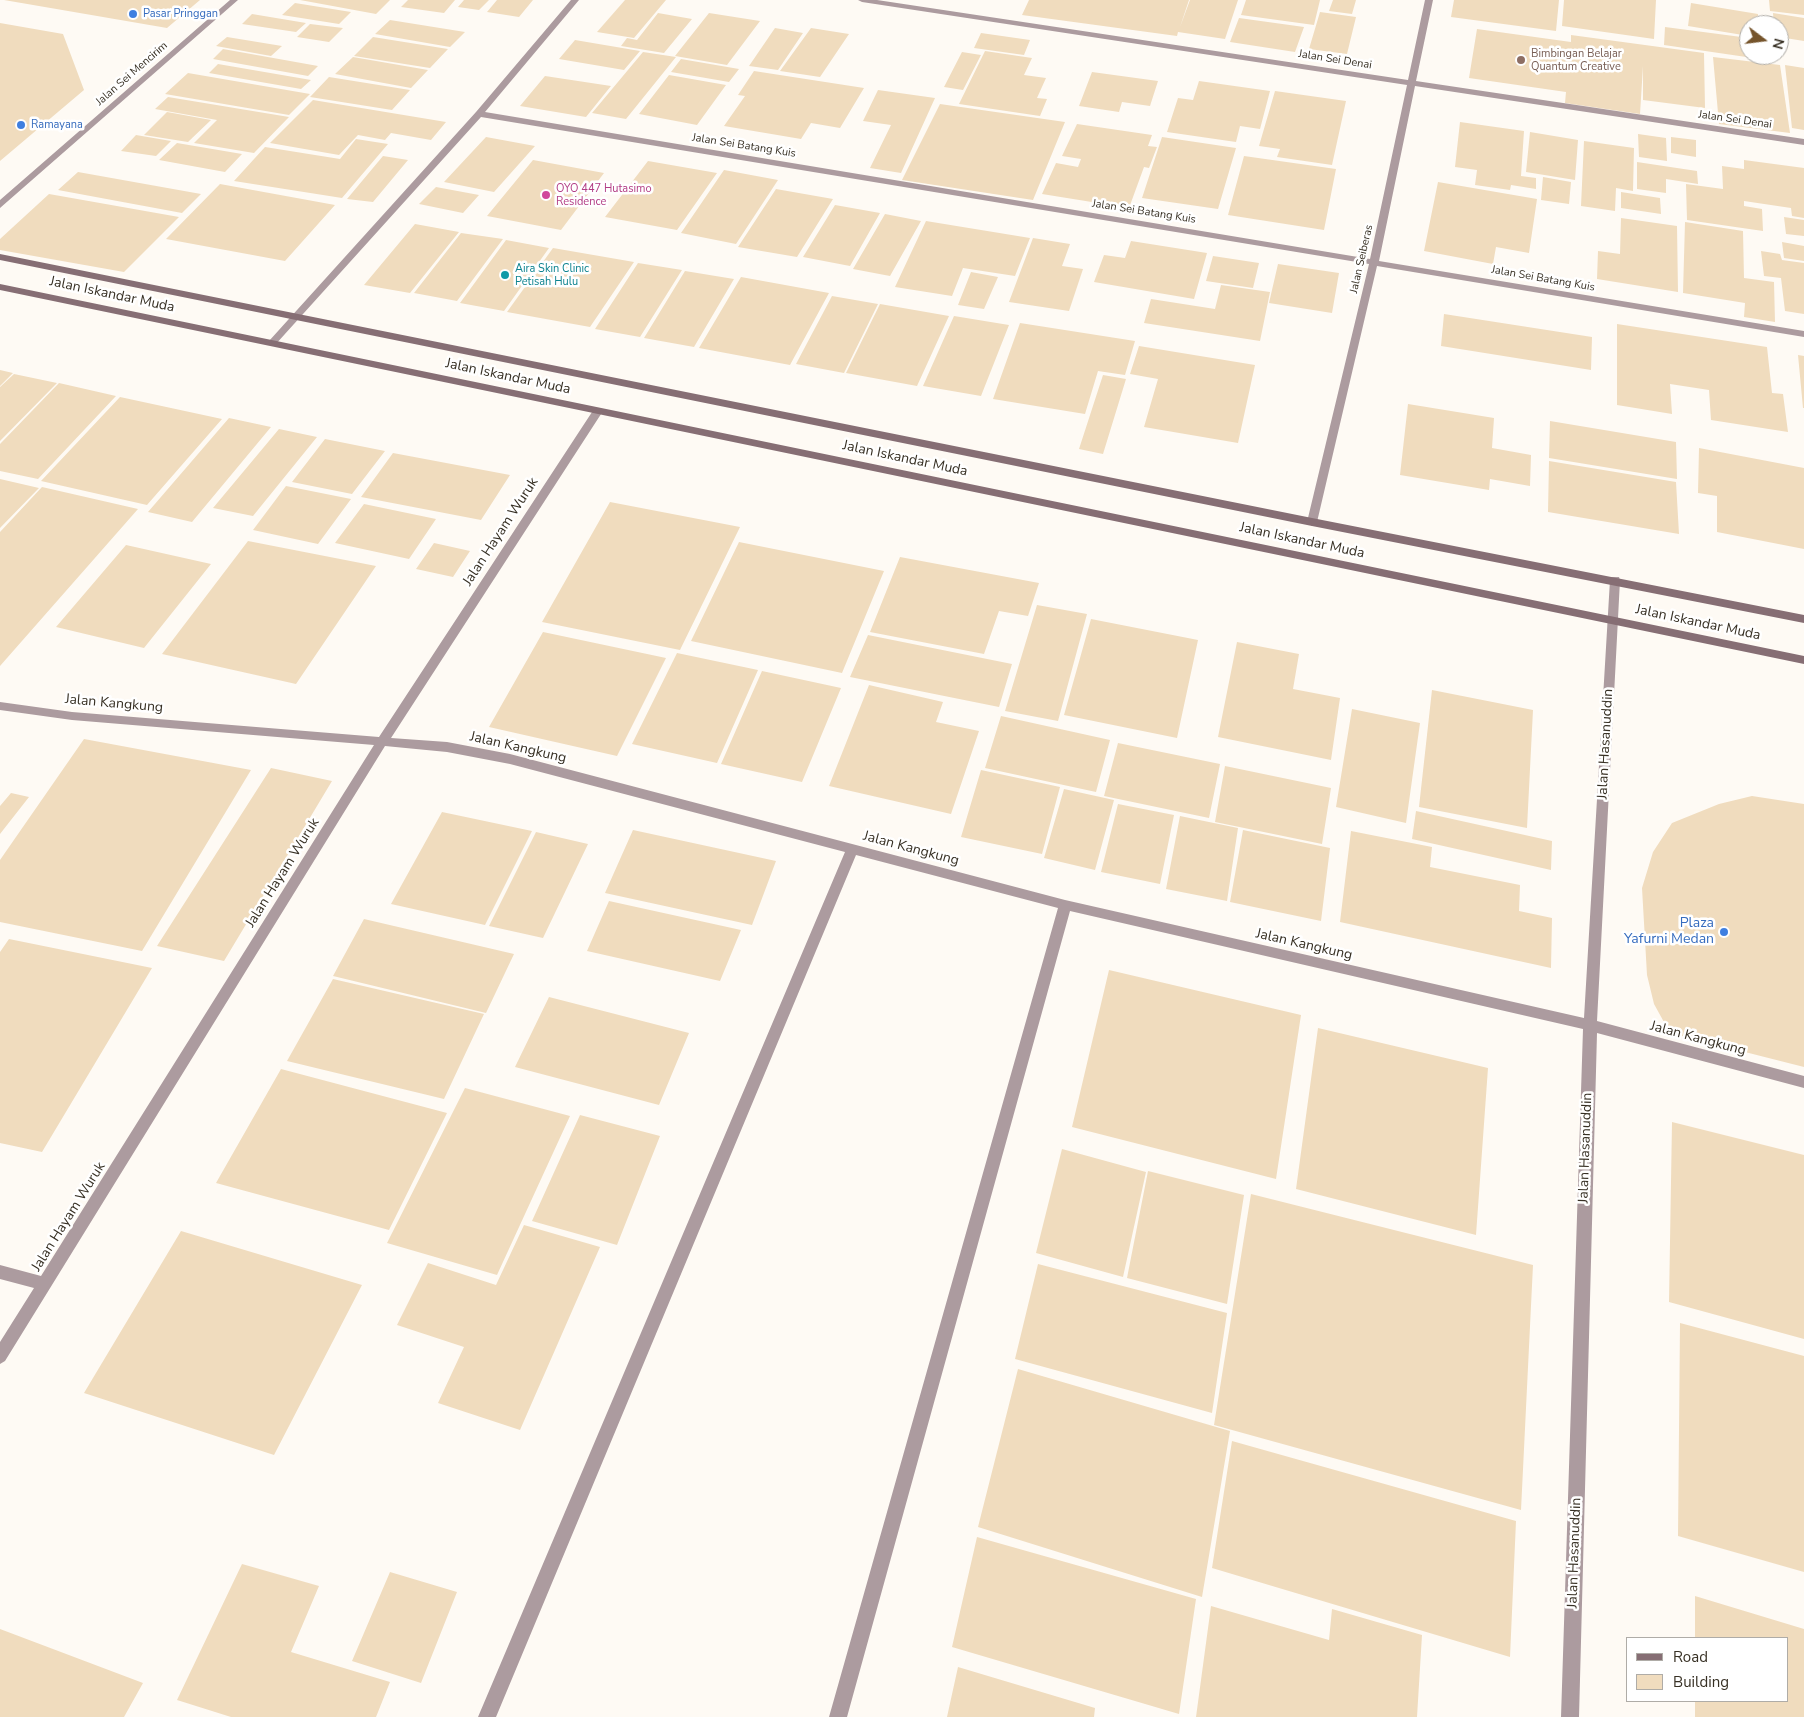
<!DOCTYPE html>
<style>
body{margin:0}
#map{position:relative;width:1804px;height:1717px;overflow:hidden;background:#fefaf4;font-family:"Nunito Sans",sans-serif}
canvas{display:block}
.legend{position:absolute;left:1626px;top:1637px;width:162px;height:65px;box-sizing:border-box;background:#fff;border:1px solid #afaca7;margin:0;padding:6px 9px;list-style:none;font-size:15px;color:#373024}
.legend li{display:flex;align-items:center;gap:10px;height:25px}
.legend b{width:25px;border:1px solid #afaca7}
.north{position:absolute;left:1739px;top:15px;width:50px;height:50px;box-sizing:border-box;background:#fff;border:1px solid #afaca7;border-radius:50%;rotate:105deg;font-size:14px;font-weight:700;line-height:20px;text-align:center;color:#373024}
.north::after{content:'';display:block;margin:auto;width:18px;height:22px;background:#75542b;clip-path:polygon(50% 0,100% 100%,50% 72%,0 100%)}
</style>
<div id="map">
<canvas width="1804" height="1717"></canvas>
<ul class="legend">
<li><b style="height:6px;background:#866e74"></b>Road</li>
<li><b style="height:14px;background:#f0dcbe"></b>Building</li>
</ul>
<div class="north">N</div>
</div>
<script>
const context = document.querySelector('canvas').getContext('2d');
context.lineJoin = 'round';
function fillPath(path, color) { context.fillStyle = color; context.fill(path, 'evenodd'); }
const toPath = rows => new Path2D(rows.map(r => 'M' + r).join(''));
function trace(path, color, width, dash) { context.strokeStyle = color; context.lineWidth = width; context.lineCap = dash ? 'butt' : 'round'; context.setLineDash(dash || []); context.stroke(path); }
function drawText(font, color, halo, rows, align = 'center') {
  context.font = font + ' "Nunito Sans",sans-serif'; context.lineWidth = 5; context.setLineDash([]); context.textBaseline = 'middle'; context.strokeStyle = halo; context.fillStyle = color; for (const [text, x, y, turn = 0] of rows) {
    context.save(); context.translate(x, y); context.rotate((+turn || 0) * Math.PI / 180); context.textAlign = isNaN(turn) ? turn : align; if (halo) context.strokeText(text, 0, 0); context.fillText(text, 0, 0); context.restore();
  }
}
fillPath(toPath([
 [4,0,200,0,167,28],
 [300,0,390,0,376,14],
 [408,0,455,0,444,13,401,7],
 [464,0,489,0,479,10,458,7],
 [497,0,533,0,519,17,487,12],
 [625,0,666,0,634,38,597,32],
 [1029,0,1189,0,1180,27,1190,0,1238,0,1225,39,1178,32,1177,36,1022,15],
 [1246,0,1320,0,1314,25,1241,15],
 [1333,0,1356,0,1352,14,1329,11],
 [1454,0,1559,0,1556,31,1451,17],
 [1564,0,1656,0,1654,39,1562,26],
 [1769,0,1804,0,1804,15,1770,11],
 [295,3,351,12,339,24,282,15],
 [1691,3,1758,14,1757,25,1749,25,1749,36,1688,26],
 [1320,12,1356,17,1347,54,1309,49],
 [658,13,692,19,664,53,621,46,627,38,637,40],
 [709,13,760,21,727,65,675,56],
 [1773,13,1804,18,1804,41,1779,37,1779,25,1774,25],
 [252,14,306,23,296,32,242,24],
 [1239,18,1304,27,1295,52,1230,42],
 [390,20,465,32,450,47,375,34],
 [0,23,63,34,84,90,0,161],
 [310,24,343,28,329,42,297,37],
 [1665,27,1749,38,1749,55,1760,55,1760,59,1664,45],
 [775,28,803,33,778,70,749,66],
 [811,28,849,34,820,77,780,71],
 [1477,29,1571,42,1571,35,1704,53,1705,108,1643,100,1643,66,1640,114,1565,103,1566,92,1469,78],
 [981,33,1030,40,1024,55,974,48],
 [227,37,282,46,271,56,216,46],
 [373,37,448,49,430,68,354,56],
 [575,40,640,51,624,70,559,59],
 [223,49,318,66,308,76,213,59],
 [985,51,1032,58,1024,75,1046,78,1037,98,1047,99,1040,116,959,104],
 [643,52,676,57,626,119,592,113],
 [962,52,981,55,963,90,944,87],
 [353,57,428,70,411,88,335,74],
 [1713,57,1780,65,1790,133,1719,124],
 [681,59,739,69,729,82,671,72],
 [218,64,311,80,301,89,209,73],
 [1785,65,1804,68,1804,130,1792,128],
 [754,71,864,88,840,128,811,123,801,139,724,126,745,96,738,95],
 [1092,72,1158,81,1150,106,1122,102,1119,112,1079,106],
 [188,73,310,94,289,115,165,94],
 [669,75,726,85,697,125,639,114],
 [545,76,611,86,586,117,520,106],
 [329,77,410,90,392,110,310,97],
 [1199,81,1270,91,1260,129,1240,126,1236,142,1167,132,1178,98,1193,100],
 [878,90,935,98,901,173,870,168,891,125,863,121],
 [1275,91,1346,101,1332,165,1277,157,1280,149,1259,146],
 [168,97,289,117,254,153,194,143,217,120,155,109],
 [313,100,446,122,431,140,391,133,385,140,358,135,339,155,270,143],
 [940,104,1065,122,1033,200,902,180],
 [167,112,211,120,188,142,144,135],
 [1460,122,1524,131,1521,176,1536,178,1536,189,1511,185,1510,190,1475,185,1477,170,1455,167],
 [1077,124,1152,135,1148,146,1157,147,1149,168,1144,167,1129,208,1042,194,1056,163,1078,167,1081,159,1062,156],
 [1530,132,1578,140,1575,180,1526,172],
 [1638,134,1666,138,1667,161,1639,157],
 [136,135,171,141,156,156,121,151],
 [486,137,535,146,494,192,444,182],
 [1162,137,1236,148,1218,209,1142,198],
 [1671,137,1696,140,1696,157,1671,153],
 [356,139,388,144,342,198,234,181,265,147,340,159],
 [1584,141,1634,148,1633,191,1616,188,1615,211,1581,206],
 [177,143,242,154,225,172,159,160],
 [383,156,408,160,373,202,347,199],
 [1244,156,1336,169,1324,230,1228,215],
 [533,160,604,173,561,230,487,216],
 [1744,160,1804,168,1804,218,1792,216,1791,208,1744,201,1744,206,1762,209,1763,231,1687,220,1686,184,1723,189,1722,166,1744,169],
 [648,161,717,173,677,230,605,217],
 [1637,162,1697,171,1698,184,1666,179,1666,193,1637,189],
 [724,170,778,180,736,244,681,233],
 [78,172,201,194,182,213,58,190],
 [1543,177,1571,182,1569,204,1541,200],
 [1438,182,1537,199,1529,253,1496,247,1493,264,1424,251],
 [220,184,335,205,285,261,166,239],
 [436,187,479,195,463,213,419,204],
 [776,189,833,199,797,257,738,247],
 [1621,192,1660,198,1661,214,1621,208],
 [49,194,179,217,124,272,0,250,0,239],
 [835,205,880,213,850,266,803,257],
 [885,214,921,221,890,276,853,269],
 [1784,217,1804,220,1804,236,1786,234],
 [1621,218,1677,226,1678,292,1597,279,1598,251,1620,254],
 [926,221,1030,238,1015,276,963,268,952,296,895,287],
 [1685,222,1743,231,1744,278,1774,282,1775,322,1744,317,1745,303,1683,293],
 [415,224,459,232,410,293,364,285],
 [461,233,503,239,457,301,414,293],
 [1033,238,1070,244,1062,266,1083,269,1069,311,1009,302],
 [506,240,549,248,504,311,460,303],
 [1131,241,1207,253,1194,299,1094,282,1104,255,1125,258],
 [1782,242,1804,246,1804,261,1784,258],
 [553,248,634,262,590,327,507,312],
 [1761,251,1780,254,1782,260,1804,263,1804,314,1785,311,1781,278,1764,276],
 [1213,256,1259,263,1253,288,1206,281],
 [638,263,682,270,640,337,595,329],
 [1278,264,1339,273,1332,313,1269,303],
 [685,271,734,279,694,347,644,338],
 [971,272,998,277,984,309,958,305],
 [741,277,829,293,790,365,699,348],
 [1221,285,1270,292,1260,341,1144,323,1151,299,1215,309],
 [832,296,878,304,844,373,796,364],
 [880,304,949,316,917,386,846,373],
 [1444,314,1592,337,1591,370,1441,346],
 [954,316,1009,325,981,396,923,386],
 [1020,323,1135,341,1125,375,1098,371,1085,414,993,399],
 [1617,324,1767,347,1772,393,1783,394,1788,432,1711,420,1709,390,1670,384,1672,414,1617,405],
 [1139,346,1255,365,1238,443,1144,427,1158,379,1130,374],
 [1798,355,1804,356,1804,408,1803,408],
 [0,370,13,373,0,386],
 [14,374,57,383,0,441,0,387],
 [1103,375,1126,379,1103,454,1079,449],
 [59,383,116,396,38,479,0,471,0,444],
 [120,397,222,419,147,505,41,481],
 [1408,404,1494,418,1492,448,1531,455,1530,486,1490,479,1489,490,1400,475],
 [229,418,271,427,192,522,148,512],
 [1550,421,1676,442,1677,479,1549,458],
 [279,429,317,437,253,516,213,508],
 [325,439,385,451,352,494,292,482],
 [1699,448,1804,468,1804,549,1717,532,1717,496,1698,493],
 [393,453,510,475,481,520,361,497],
 [1549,461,1676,482,1679,534,1548,512],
 [0,479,39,488,0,528],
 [286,486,351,499,318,544,253,530],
 [42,487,138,509,0,666,0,532],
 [610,502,740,527,680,650,542,622],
 [364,504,436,519,409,559,335,543],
 [248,541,376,566,296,684,162,654],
 [739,542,884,571,842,673,691,641],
 [434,543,470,551,453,577,416,569],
 [126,545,211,564,144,648,56,627],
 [900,557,1039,583,1028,616,999,611,984,654,870,632],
 [1037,605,1087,614,1058,721,1005,711],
 [1091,619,1198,640,1177,738,1064,715],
 [543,632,666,658,617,756,489,727],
 [868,635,1012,664,999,707,850,677],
 [1237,642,1299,654,1293,689,1340,698,1331,760,1218,737],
 [677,653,758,670,717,763,632,744],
 [762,671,841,688,802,782,721,764],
 [869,685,943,702,936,722,979,731,951,814,829,786],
 [1432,690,1533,710,1527,828,1419,807],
 [1352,709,1420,723,1406,823,1336,807],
 [1001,716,1110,740,1096,792,985,768],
 [84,739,251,770,142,951,0,922,0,860],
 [1118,743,1220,764,1209,818,1104,796],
 [1225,766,1331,788,1322,844,1215,822],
 [271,768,332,781,224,961,157,946],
 [981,770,1060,787,1042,854,961,837],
 [1064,789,1114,800,1095,870,1044,858],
 [11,793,29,797,0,834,0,806],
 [1752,796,1804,804,1804,1067,1670,1033,1654,1004,1647,975,1642,888,1653,852,1672,823,1719,804],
 [1118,804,1174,815,1160,884,1101,872],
 [1416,811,1552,841,1551,870,1412,839],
 [442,812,532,831,485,925,391,904],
 [1180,816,1238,828,1227,901,1166,889],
 [633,830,776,861,752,925,605,893],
 [1243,830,1330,848,1321,921,1230,902],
 [1351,831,1432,847,1430,867,1520,885,1519,911,1552,918,1551,968,1340,922],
 [536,832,588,844,543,938,489,926],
 [609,901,741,930,720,981,587,951],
 [364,919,514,954,486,1013,333,976],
 [9,939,152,968,42,1152,0,1143,0,952],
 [1109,970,1301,1015,1276,1179,1072,1127],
 [333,979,484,1014,444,1099,287,1061],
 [549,997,689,1033,659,1105,515,1067],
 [1318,1028,1488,1068,1476,1235,1296,1189],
 [281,1069,447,1113,389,1230,216,1183],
 [465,1088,570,1116,497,1275,387,1243],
 [580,1115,660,1136,617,1245,532,1221],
 [1672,1122,1804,1155,1804,1339,1669,1302],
 [1062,1149,1146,1172,1123,1277,1036,1253],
 [1148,1171,1244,1195,1227,1304,1127,1278],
 [1251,1194,1533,1265,1521,1510,1214,1425],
 [524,1225,600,1247,520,1430,438,1403,464,1347,397,1325,428,1263,496,1285],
 [181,1231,362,1285,274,1455,84,1393],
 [1038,1264,1227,1313,1212,1413,1015,1359],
 [1680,1323,1804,1356,1804,1572,1678,1536],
 [1018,1369,1230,1431,1202,1597,978,1527],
 [1232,1441,1516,1521,1510,1657,1212,1568],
 [977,1537,1196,1599,1179,1714,952,1647],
 [242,1564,319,1586,291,1652,390,1682,376,1717,231,1717,177,1700],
 [390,1572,457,1592,421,1683,352,1661],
 [1695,1596,1804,1629,1804,1717,1695,1717,1695,1701,1788,1701,1788,1638,1695,1638],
 [1211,1606,1329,1640,1332,1609,1422,1635,1417,1717,1196,1717],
 [0,1629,143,1683,124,1717,0,1717],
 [958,1667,1095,1708,1094,1717,947,1717]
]), '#f0dcbe');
fillPath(toPath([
 [230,0,238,0,0,208,0,200,230,0],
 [571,0,579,0,485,112,1370,259,1407,85,862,2,858,0,877,0,1408,80,1425,0,1433,0,1416,81,1804,139,1804,145,1415,86,1379,261,1804,331,1804,337,1377,266,1317,522,1312,526,1307,522,1369,264,481,117,275,345,269,345,269,341,476,112,571,0],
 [598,408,603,411,391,738,447,742,510,754,1065,900,1584,1018,1610,580,1611,577,1619,577,1620,580,1597,1021,1804,1076,1804,1088,1597,1033,1579,1717,1561,1717,1583,1029,1070,911,847,1717,829,1717,1058,908,856,855,496,1717,478,1717,845,852,510,764,447,752,385,746,5,1361,0,1364,0,1342,34,1288,0,1279,0,1265,41,1276,374,745,72,720,0,710,0,702,72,712,379,737,594,409,598,408]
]), '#ac9b9f');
fillPath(toPath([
 [0,254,1312,518,1804,615,1804,623,1312,526,0,260,0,254],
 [0,284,1804,656,1804,664,0,290,0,284]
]), '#866e74');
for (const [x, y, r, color] of [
 [133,14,5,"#3f7fe0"],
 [1521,60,5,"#8d6e63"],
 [21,125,5,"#3f7fe0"],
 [546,195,5,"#d1479c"],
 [505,275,5,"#0f9aa8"],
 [1724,932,5,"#3f7fe0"]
]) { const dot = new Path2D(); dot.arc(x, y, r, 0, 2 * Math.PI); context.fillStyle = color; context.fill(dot); trace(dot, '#fff', 2); }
drawText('11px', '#366cbe', '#fff', [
 ["Pasar Pringgan",143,14],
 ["Ramayana",31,125]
], 'left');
drawText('11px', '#785e54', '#fff', [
 ["Bimbingan Belajar",1531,54],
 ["Quantum Creative",1531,67]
], 'left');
drawText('11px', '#373024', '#fff', [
 ["Jalan Sei Denai",1335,60,9],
 ["Jalan Sei Mencirim",132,74,-41],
 ["Jalan Sei Denai",1735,120,8],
 ["Jalan Sei Batang Kuis",744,146,9],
 ["Jalan Sei Batang Kuis",1144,212,9],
 ["Jalan Seiberas",1362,259,-77],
 ["Jalan Sei Batang Kuis",1543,279,10]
]);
drawText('11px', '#b23c85', '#fff', [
 ["OYO 447 Hutasimo",556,189],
 ["Residence",556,202]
], 'left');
drawText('11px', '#0d838f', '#fff', [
 ["Aira Skin Clinic",515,269],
 ["Petisah Hulu",515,282]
], 'left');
drawText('14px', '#373024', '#fff', [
 ["Jalan Iskandar Muda",112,295,12],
 ["Jalan Iskandar Muda",508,377,12],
 ["Jalan Iskandar Muda",905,459,12],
 ["Jalan Hayam Wuruk",501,532,-57],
 ["Jalan Iskandar Muda",1302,541,12],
 ["Jalan Iskandar Muda",1698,623,12],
 ["Jalan Kangkung",114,704,5],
 ["Jalan Hasanuddin",1606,744,-87],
 ["Jalan Kangkung",518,748,13],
 ["Jalan Kangkung",911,849,15],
 ["Jalan Hayam Wuruk",283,873,-58],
 ["Jalan Kangkung",1304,945,13],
 ["Jalan Kangkung",1698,1039,15],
 ["Jalan Hasanuddin",1586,1148,-88],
 ["Jalan Hayam Wuruk",69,1217,-58],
 ["Jalan Hasanuddin",1575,1553,-88]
]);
drawText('14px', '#366cbe', '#fff', [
 ["Plaza",1714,924],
 ["Yafurni Medan",1714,940]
], 'right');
</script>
